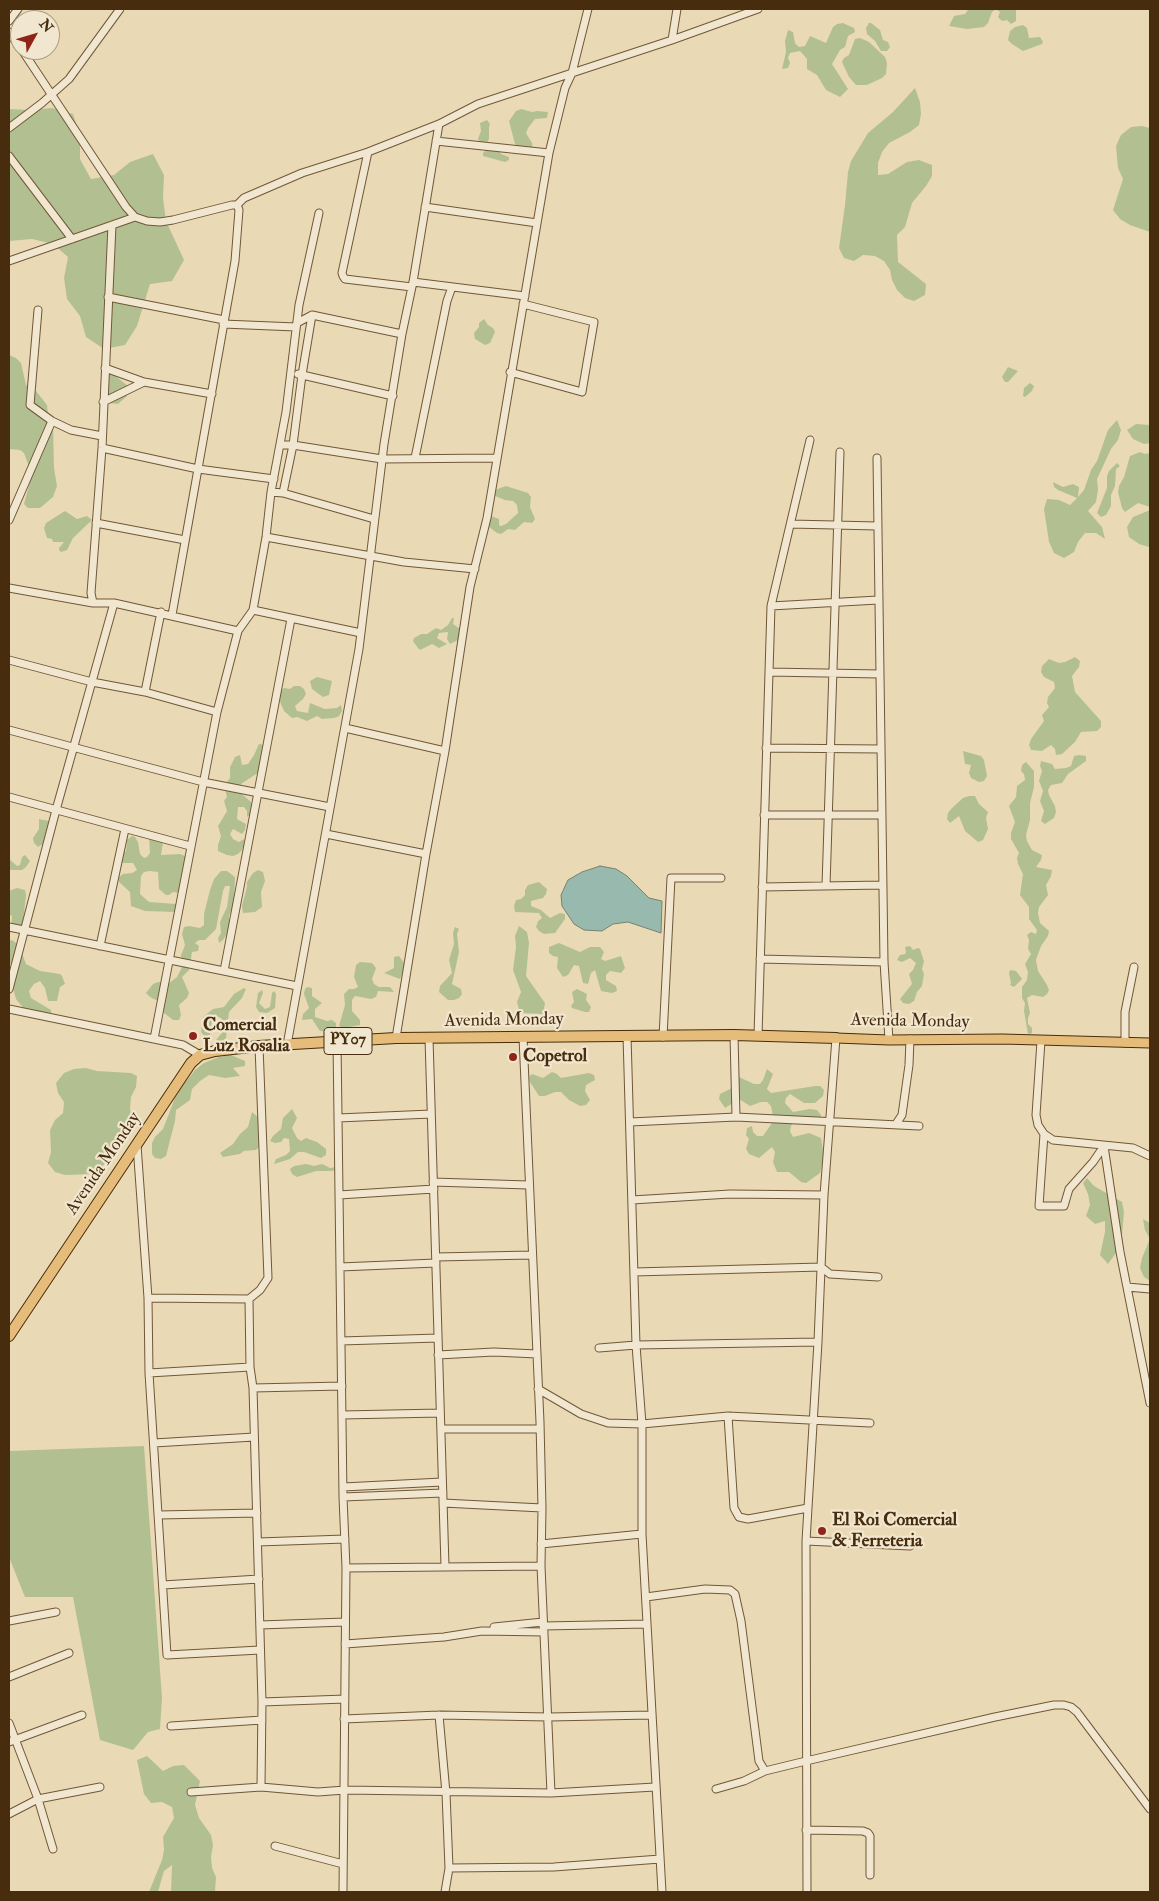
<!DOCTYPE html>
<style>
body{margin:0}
#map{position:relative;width:1159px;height:1901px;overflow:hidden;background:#ead9b5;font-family:"IM FELL Double Pica",serif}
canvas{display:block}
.frame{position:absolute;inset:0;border:10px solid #472c0e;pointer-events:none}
.north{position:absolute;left:10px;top:10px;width:50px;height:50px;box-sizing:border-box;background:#f1e6cf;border:1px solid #ad9c82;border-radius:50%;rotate:51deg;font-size:14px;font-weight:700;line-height:20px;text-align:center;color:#472c0e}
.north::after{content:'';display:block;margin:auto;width:18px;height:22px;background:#8f2418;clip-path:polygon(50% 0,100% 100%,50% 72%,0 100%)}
</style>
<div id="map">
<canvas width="1159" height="1901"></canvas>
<div class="frame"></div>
<div class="north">N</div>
</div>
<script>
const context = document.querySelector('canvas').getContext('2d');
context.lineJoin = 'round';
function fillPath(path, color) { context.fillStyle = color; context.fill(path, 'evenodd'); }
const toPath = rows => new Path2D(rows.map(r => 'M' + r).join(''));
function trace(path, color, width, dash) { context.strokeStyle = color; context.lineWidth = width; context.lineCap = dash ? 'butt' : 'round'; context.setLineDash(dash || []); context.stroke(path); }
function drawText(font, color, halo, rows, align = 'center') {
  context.font = font + ' "IM FELL Double Pica",serif'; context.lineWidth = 4.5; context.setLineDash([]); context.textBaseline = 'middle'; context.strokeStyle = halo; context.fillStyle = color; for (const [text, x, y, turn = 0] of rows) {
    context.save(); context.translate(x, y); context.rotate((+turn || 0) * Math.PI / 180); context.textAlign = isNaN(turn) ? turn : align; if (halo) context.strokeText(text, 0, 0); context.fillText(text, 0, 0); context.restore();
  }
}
fillPath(toPath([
 [965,9,1016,9,1016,21,1011,24,1007,20,1002,21,998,17,1000,12,996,9,992,12,988,23,984,27,967,29,949,26,954,16,965,14,968,10],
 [843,23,854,28,855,32,848,36,845,47,840,50,832,64,848,89,840,97,826,90,817,75,807,69,807,59,800,51,790,53,788,58,790,63,788,68,782,69,786,52,785,41,788,30,793,32,795,43,799,47,805,46,810,36,826,43,833,27,837,24],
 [869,23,871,23,880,30,883,40,888,42,890,47,887,51,881,51,875,41,867,34,866,28],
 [1023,25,1027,28,1029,38,1040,37,1043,42,1042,44,1023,51,1012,44,1008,40,1010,31,1015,27],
 [860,38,869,42,885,57,887,63,886,74,882,78,867,85,856,85,849,77,842,62,844,58,849,55,855,39],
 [915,88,920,102,921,114,919,125,910,132,889,143,882,152,878,163,878,175,888,174,907,162,919,160,932,165,932,176,926,186,912,203,905,227,897,235,898,262,926,284,925,295,914,301,905,298,897,290,892,280,890,270,884,261,875,256,863,255,854,261,844,258,839,248,845,205,848,172,851,161,868,133,893,112],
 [52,108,73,114,80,135,80,159,91,179,114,175,130,162,153,154,164,175,163,198,166,221,184,260,172,281,150,284,137,326,125,345,104,349,86,337,80,316,67,299,64,278,68,257,53,244,32,239,9,241,9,109,29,110],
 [521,109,532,112,537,111,548,112,547,118,535,119,528,128,526,133,532,143,533,149,518,148,515,144,509,121,516,111],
 [487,120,490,124,489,127,489,139,486,144,481,144,478,139,481,131,480,123],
 [1142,126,1150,128,1150,232,1130,225,1120,219,1113,210,1123,179,1118,168,1116,146,1121,135,1131,127],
 [490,146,498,149,501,154,509,157,509,160,505,162,483,156,483,153],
 [484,319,488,325,493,328,495,332,490,343,485,345,475,339,474,333,479,327,479,323],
 [9,355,16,358,21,363,26,385,36,391,47,405,48,415,53,426,54,468,57,486,53,497,40,508,28,508,24,504,30,482,28,464,24,453,20,450,9,449],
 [1008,367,1018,371,1008,382,1005,382,1002,377],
 [109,371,128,386,127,396,118,404,109,403,100,384,104,373],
 [1030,383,1034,386,1032,391,1025,397,1023,396,1024,388],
 [1117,420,1121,430,1118,440,1111,449,1097,479,1098,490,1096,502,1088,511,1102,527,1105,539,1096,533,1085,533,1078,542,1074,552,1064,558,1054,553,1049,542,1044,509,1047,499,1059,500,1070,505,1077,498,1058,490,1054,487,1053,482,1063,487,1073,484,1079,487,1078,497,1084,490,1091,470,1097,461,1108,430],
 [1136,424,1150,425,1150,443,1144,444,1133,439,1127,430],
 [1140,452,1145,454,1150,453,1150,507,1138,503,1125,512,1122,508,1118,492,1119,486,1124,477,1130,456],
 [1117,463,1120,466,1116,469,1115,486,1111,495,1111,506,1106,515,1101,517,1097,513,1107,488,1107,476,1109,471],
 [506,486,528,493,531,497,530,507,535,519,532,523,524,522,515,530,508,529,501,534,497,533,489,527,491,516,499,519,499,525,501,526,506,524,518,513,517,505,513,501,505,500,495,496,495,490],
 [1150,510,1150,547,1149,547,1139,544,1129,537,1127,527,1133,517],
 [65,511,77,519,87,516,92,520,73,538,67,550,61,552,59,550,59,548,64,542,53,542,52,539,47,538,44,528,46,523],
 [452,618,454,618,453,624,460,629,460,635,458,640,450,644,447,639,448,632,439,633,437,638,447,644,439,648,432,644,420,650,418,648,413,641,414,638,421,634,427,634,436,628,441,630,448,625],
 [1075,657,1080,661,1079,667,1072,676,1075,692,1101,721,1101,727,1097,731,1081,732,1075,742,1062,754,1056,755,1055,749,1051,745,1042,751,1031,750,1029,745,1031,739,1044,721,1042,715,1049,707,1047,703,1048,697,1055,688,1054,682,1044,677,1041,672,1042,666,1049,659,1059,663,1065,662],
 [317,677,332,681,329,695,323,697,312,689,310,681],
 [294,686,300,686,304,689,306,694,303,699,295,706,297,711,308,713,310,703,325,709,337,708,341,705,342,711,339,716,334,718,322,719,317,716,307,721,297,717,292,718,284,711,278,697,280,691,284,688,290,689],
 [259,744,265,745,259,772,241,784,240,790,243,795,251,802,253,808,252,813,247,817,247,811,244,807,238,807,237,819,246,824,245,830,242,834,233,829,230,834,233,839,239,842,244,839,244,845,242,850,238,854,233,856,227,855,218,851,218,845,221,836,218,826,227,811,224,801,227,797,224,786,230,778,230,767,235,757,240,755,242,765,248,764,254,755],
 [963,751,981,756,984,760,987,776,984,781,979,782,971,778,969,773,971,765,965,764],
 [1079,755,1086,756,1086,761,1068,774,1062,783,1051,785,1048,790,1049,795,1055,806,1056,812,1054,818,1045,824,1041,821,1044,811,1040,801,1043,791,1039,781,1042,771,1040,766,1041,761,1052,764,1055,769,1066,768,1071,766,1074,756],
 [1026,762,1034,771,1034,787,1030,803,1030,820,1026,835,1027,841,1032,850,1042,855,1041,860,1036,867,1052,870,1051,876,1046,885,1048,895,1039,907,1038,913,1040,923,1049,931,1048,936,1041,946,1036,960,1038,971,1047,985,1049,990,1047,994,1043,997,1032,995,1027,998,1030,1013,1028,1018,1028,1024,1032,1028,1032,1033,1028,1034,1024,1011,1025,1003,1022,998,1022,987,1027,980,1028,972,1025,964,1031,954,1028,949,1029,940,1027,935,1031,932,1036,934,1037,930,1029,919,1029,907,1020,895,1023,874,1018,864,1017,858,1019,853,1011,839,1011,833,1015,822,1009,806,1016,797,1017,786,1025,780,1024,774,1021,771,1022,765],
 [969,796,975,796,979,804,988,812,986,818,988,829,983,840,978,842,965,831,959,816,950,823,947,819,948,813,951,809,963,798],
 [39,819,49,821,46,839,43,844,38,847,34,843,33,838,39,829],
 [153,832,160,835,163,842,161,855,180,854,185,856,188,861,180,893,173,892,169,895,166,895,159,889,158,872,150,871,144,872,141,876,140,894,149,902,176,904,178,906,177,911,175,912,145,911,131,906,130,892,119,882,119,877,123,874,132,873,137,870,133,863,120,863,119,857,126,851,127,840,132,836,135,837,138,842,140,854,144,858,147,857,150,853,149,836],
 [25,855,30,861,26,867,22,870,9,870,9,859,17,866,20,865,22,857],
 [258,870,263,872,265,881,261,892,262,907,255,912,243,913,242,906,247,887,247,882,253,873],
 [221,871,227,871,235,877,234,905,229,915,229,931,223,940,219,943,218,938,221,933,220,922,227,907,230,886,225,886,223,891,216,929,205,940,199,940,195,943,199,946,198,951,192,952,189,970,182,977,189,993,187,998,179,1005,181,1015,179,1020,173,1020,164,1013,163,1007,160,1002,150,997,146,993,153,984,158,982,169,983,177,977,182,967,181,955,185,945,182,934,184,927,189,926,200,928,204,925,204,914,210,890,214,879],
 [539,882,547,889,546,894,543,898,531,901,531,906,541,910,550,918,560,913,565,914,565,919,555,933,544,934,539,931,536,927,538,921,542,918,539,913,515,912,514,906,516,900,521,899,525,895,525,890,528,885],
 [17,888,25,890,26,895,23,922,20,927,13,932,11,928,12,916,11,915,9,916,9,891],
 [519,926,527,932,529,943,526,976,545,1003,543,1014,520,1013,517,1002,521,992,513,970,516,947,515,936],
 [455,927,459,929,457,934,459,952,452,984,461,989,462,994,459,998,454,1000,448,1000,439,992,440,986,452,973,449,960,454,944,453,933],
 [12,940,19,945,26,964,40,971,60,974,62,976,65,984,60,987,57,1001,48,1001,45,988,40,981,34,984,29,991,31,998,51,1010,51,1013,42,1014,25,1010,16,999,13,988,13,967,9,962,9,941],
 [559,943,580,952,590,947,600,947,604,952,601,959,605,961,621,956,625,968,621,973,610,971,606,975,606,980,616,986,617,991,612,993,601,991,595,970,591,973,588,984,583,983,579,966,574,965,568,975,563,977,557,968,558,957,553,956,549,953,549,947],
 [910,946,913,950,918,948,920,949,924,961,922,969,924,974,922,986,917,992,914,1001,909,1004,903,1003,900,999,912,984,909,974,913,970,916,963,910,958,902,962,897,960,900,955,905,954,906,952,905,947],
 [399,956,404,963,404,969,400,979,384,973,394,968,394,957],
 [360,962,372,963,376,968,372,979,374,984,379,987,390,987,394,992,378,991,376,997,371,999,355,996,352,1000,352,1011,360,1020,360,1025,344,1028,339,1026,345,1005,344,994,349,989,354,989,358,987,354,977,356,965],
 [1010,970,1016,971,1022,979,1014,987,1010,985,1011,983,1009,973],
 [307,987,312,988,312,996,322,1003,315,1009,315,1017,327,1021,332,1020,336,1023,336,1028,332,1032,320,1031,312,1019,302,1020,303,1014,309,1008,304,994,305,989],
 [244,988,246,989,242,998,229,1012,226,1038,221,1042,216,1040,225,1029,221,1018,216,1016,212,1020,210,1035,206,1038,201,1032,203,1017,213,1009,224,1007,234,994],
 [577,989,587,994,586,1000,591,1007,589,1012,585,1012,572,1008,571,1006,574,1002,572,992],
 [262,990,263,993,259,1003,265,1009,270,1007,272,993,274,991,276,994,275,1008,267,1013,259,1012,256,1007,258,993],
 [231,1055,245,1061,245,1066,233,1068,240,1076,225,1078,209,1075,200,1081,192,1089,190,1100,176,1110,175,1121,166,1156,161,1159,155,1158,152,1154,152,1143,155,1137,163,1129,175,1098,184,1084,195,1070,204,1063,219,1057],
 [86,1068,97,1071,131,1073,137,1076,136,1087,131,1097,130,1108,132,1119,124,1126,103,1166,94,1174,65,1175,55,1172,48,1163,51,1152,50,1130,55,1120,63,1113,64,1102,58,1093,56,1083,64,1073,74,1069],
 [767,1069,773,1074,767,1089,771,1093,815,1086,820,1086,824,1090,823,1096,815,1103,804,1103,790,1094,786,1098,785,1103,793,1112,810,1109,817,1110,821,1115,821,1121,816,1124,811,1124,802,1117,797,1116,791,1126,790,1131,793,1137,809,1133,821,1138,824,1157,820,1173,806,1183,801,1182,789,1172,777,1172,773,1162,775,1152,772,1147,759,1158,749,1154,746,1149,749,1139,746,1135,747,1128,752,1126,753,1132,757,1136,763,1136,772,1123,773,1116,771,1106,767,1102,761,1102,750,1106,739,1099,725,1108,719,1099,720,1094,730,1089,739,1077,754,1084,760,1084,763,1080],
 [552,1072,557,1074,561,1078,589,1073,594,1075,595,1080,586,1085,585,1091,590,1100,586,1105,580,1106,569,1100,561,1092,555,1092,545,1096,539,1096,530,1082,529,1077,532,1074,543,1078],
 [292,1109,297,1118,292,1128,297,1138,301,1141,306,1138,317,1142,326,1149,326,1155,321,1158,304,1152,298,1152,290,1159,274,1164,276,1159,286,1155,290,1151,289,1139,284,1138,281,1142,275,1143,270,1141,273,1136,281,1129,283,1118],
 [252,1112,258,1117,260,1146,256,1150,244,1151,240,1154,223,1157,220,1153,233,1144,240,1134,248,1127],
 [306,1164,314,1166,322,1164,330,1168,336,1167,335,1170,332,1171,316,1171,297,1177,292,1174,290,1169,294,1166],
 [1087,1178,1094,1186,1122,1202,1124,1212,1121,1246,1108,1264,1100,1255,1105,1232,1105,1221,1095,1224,1086,1216,1090,1205,1088,1194,1083,1183],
 [1143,1219,1150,1223,1150,1281,1144,1277,1140,1268,1142,1258,1150,1239,1145,1230],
 [144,1446,162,1698,160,1729,148,1732,133,1750,100,1740,73,1597,25,1597,9,1557,9,1451],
 [147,1756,163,1771,173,1766,184,1765,200,1781,195,1805,199,1818,211,1835,213,1845,211,1857,212,1868,216,1877,215,1892,171,1892,172,1865,164,1871,158,1892,149,1892,162,1860,164,1850,163,1837,174,1818,172,1807,162,1802,151,1803,144,1794,137,1760]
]), '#b2c091');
const water = toPath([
 [600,866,616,869,627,876,649,898,662,901,661,933,628,922,613,924,602,931,584,930,574,924,562,906,561,895,568,880,582,872,600,866]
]);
fillPath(water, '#98baae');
trace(water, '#78816e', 1);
const minor = toPath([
 [9,21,18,9],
 [9,32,20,48],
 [672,40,677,9],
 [22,50,126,207,135,217,147,221,160,222,173,220,232,205,237,205,239,210,235,261,172,615],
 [9,128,42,103,69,79,120,9],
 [436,141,549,153],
 [368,152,342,273,343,276,345,279,412,287],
 [9,156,72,239],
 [237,205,244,198,302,173,368,152,439,124,478,104,672,40,758,9],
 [425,207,537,223],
 [112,225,102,448,91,593,93,603,114,603,238,631],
 [9,261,135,217],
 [413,282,525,296],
 [108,297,224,320],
 [38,310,30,405,52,421,71,430,102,436],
 [297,323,312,315,402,334],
 [223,324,296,327],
 [105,368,144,382],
 [510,372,582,392,594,322,523,304],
 [298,374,393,396],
 [103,402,144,382,212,394],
 [281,445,293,445,382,459,496,458],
 [102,448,198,469,274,479],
 [415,458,447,301,452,287],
 [877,458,884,962,889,1040],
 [271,492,283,493,374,519],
 [283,493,293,445,302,375,312,315],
 [9,520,52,421],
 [96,523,185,540],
 [791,524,877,526],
 [266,537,404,562,475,569],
 [9,588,93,603],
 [771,606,878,600],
 [253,610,361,633],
 [9,660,92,682,145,692,217,712],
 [769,672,880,674],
 [145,692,161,612],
 [345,728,445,751],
 [9,730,203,782,330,807],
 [766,748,881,749],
 [9,797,190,846],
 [764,815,882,815],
 [326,834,426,854],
 [826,886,840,452],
 [762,887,883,885],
 [9,927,297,986],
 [100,946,125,829],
 [760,959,884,962],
 [224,971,291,619],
 [9,989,56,810,114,603],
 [9,1009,183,1045,200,1055],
 [734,1035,736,1117],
 [627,1036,636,1345,642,1424,642,1534,662,1892],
 [758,1036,771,606,810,440],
 [523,1037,540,1422,542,1508,541,1566,551,1793],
 [663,1037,671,878,721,878],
 [396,1038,426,854,445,751,470,587,487,518,549,153,565,88,572,73,588,9],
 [429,1038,445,1566],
 [154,1039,217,712,238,631,253,610,266,537,271,492,286,412,299,305,319,213],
 [1041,1041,1036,1115,1038,1125,1044,1134,1053,1140,1133,1148,1150,1156],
 [337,1042,343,1497,346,1568,343,1892],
 [1125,1043,1125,1012,1134,967],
 [287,1045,359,649,384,444,402,334,413,282,439,124],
 [338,1118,431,1114],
 [630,1122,736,1117,919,1126],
 [896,1124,902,1115,909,1065,910,1039],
 [1044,1134,1039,1206,1064,1206,1069,1189,1093,1162,1104,1146],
 [137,1145,148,1298,149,1373,167,1655,260,1650],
 [1104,1146,1120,1252,1150,1403],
 [433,1182,528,1185],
 [339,1195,434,1189],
 [632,1200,730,1194,824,1195],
 [436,1257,531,1255],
 [340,1267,436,1263],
 [634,1272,821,1267,830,1274,878,1277],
 [1127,1287,1150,1289],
 [148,1298,249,1299,260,1290,268,1278,259,1046],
 [249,1299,250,1367,253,1388,262,1702,261,1787],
 [341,1341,438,1338],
 [599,1348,636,1345,818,1342],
 [438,1355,494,1352,537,1354],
 [149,1373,250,1367],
 [253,1388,342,1386],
 [538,1389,581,1414,608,1423,642,1424,728,1416,870,1423],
 [342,1415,440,1413],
 [728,1416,734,1508,739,1517,748,1519,808,1508],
 [441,1429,539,1429],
 [154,1443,254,1437],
 [343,1487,442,1482],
 [343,1497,443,1493],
 [443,1503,542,1508],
 [159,1515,257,1513],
 [806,1541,910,1546],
 [258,1542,345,1539],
 [541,1544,642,1534],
 [346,1568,541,1566],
 [163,1585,259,1579],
 [646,1597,705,1589,730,1590,735,1594,741,1621,759,1761,765,1771],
 [9,1621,56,1612],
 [260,1625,345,1622],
 [543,1626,647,1624],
 [494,1627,543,1622],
 [345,1644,444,1637,482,1631,544,1632],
 [9,1677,69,1653],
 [262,1702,345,1699],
 [439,1715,446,1793,449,1868,445,1892],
 [344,1719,439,1715,549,1717,651,1715],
 [9,1723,38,1799,53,1849],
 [171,1726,262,1720],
 [9,1742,82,1715],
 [716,1789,744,1781,765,1771,806,1761,995,1717,1054,1705,1064,1705,1071,1707,1077,1712,1150,1809],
 [191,1792,261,1787,318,1792,345,1790,551,1793,655,1787],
 [9,1814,38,1799,100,1787],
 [806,1830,863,1831,868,1833,870,1836,870,1875],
 [275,1846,343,1864],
 [449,1868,554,1867,660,1859],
 [807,1892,806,1541,818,1342,824,1195,836,1038]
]);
const major = toPath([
 [836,1038,889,1040,1002,1039,1150,1043]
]);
const highway = toPath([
 [9,1336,191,1063,200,1055,215,1051,259,1046,396,1038,734,1035,836,1038]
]);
trace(minor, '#705738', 9);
trace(major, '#472c0e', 11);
trace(highway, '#472c0e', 12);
trace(minor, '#f1e6cf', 7);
trace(major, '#e5bc7a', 9);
trace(highway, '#e5bc7a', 10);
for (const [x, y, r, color] of [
 [193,1036,5,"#8f2418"],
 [513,1057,5,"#8f2418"],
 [822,1531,5,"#8f2418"]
]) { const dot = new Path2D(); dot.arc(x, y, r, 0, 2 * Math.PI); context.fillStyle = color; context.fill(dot); trace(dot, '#f1e6cf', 2); }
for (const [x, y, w] of [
 [348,1041,48]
]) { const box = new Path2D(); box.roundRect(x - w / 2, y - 13.5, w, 27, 4); context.fillStyle = '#f1e6cf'; context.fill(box); trace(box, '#472c0e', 1); }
drawText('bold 16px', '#472c0e', null, [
 ["PY07",348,1041]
]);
drawText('18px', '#472c0e', '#f1e6cf', [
 ["Avenida Monday",504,1021,-1],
 ["Avenida Monday",910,1022,1],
 ["Avenida Monday",104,1164,-56]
]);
drawText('bold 18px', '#472c0e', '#f1e6cf', [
 ["Comercial",203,1026],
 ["Luz Rosalia",203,1047],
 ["Copetrol",523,1057],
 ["El Roi Comercial",832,1521],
 ["& Ferreteria",832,1542]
], 'left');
</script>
